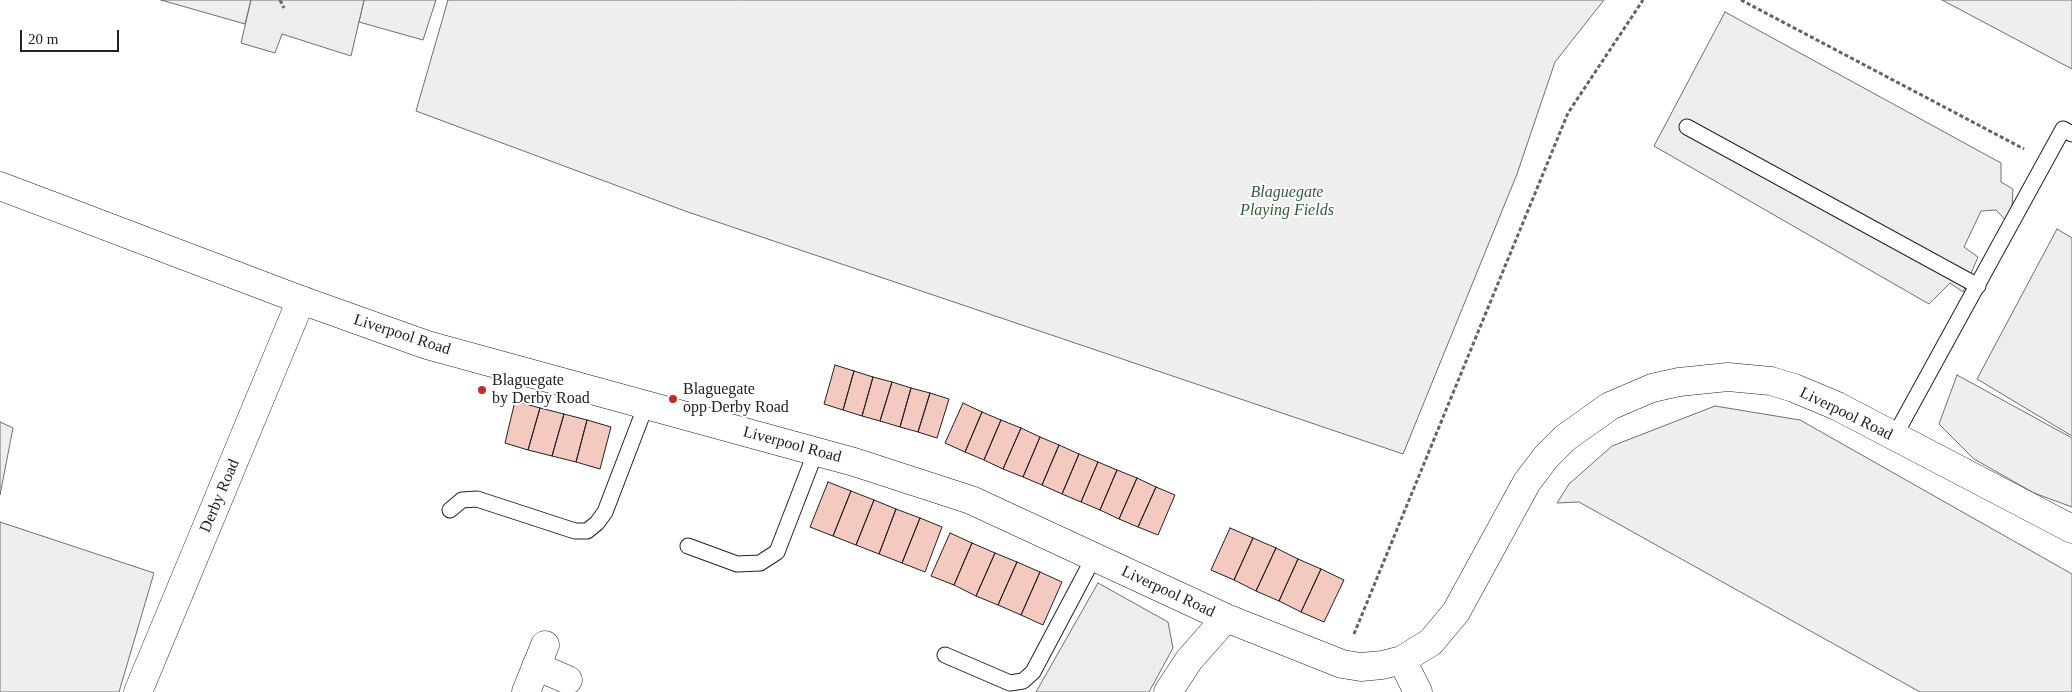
<!DOCTYPE html>
<style>
body{margin:0}
#map{position:relative;width:2072px;height:692px;overflow:hidden;background:#fff;font-family:Georgia,serif}
canvas{display:block}
.scale{position:absolute;left:20px;top:30px;width:99px;height:22px;box-sizing:border-box;border:2px solid #222;border-top:0;padding-left:6px;font-size:15px;line-height:18px;white-space:nowrap;color:#222;-webkit-text-stroke:4px #fff;paint-order:stroke}
</style>
<div id="map">
<canvas width="2072" height="692"></canvas>
<div class="scale">20 m</div>
</div>
<script>
const context = document.querySelector('canvas').getContext('2d');
context.lineJoin = 'round';
function fillPath(path, color) { context.fillStyle = color; context.fill(path, 'evenodd'); }
const toPath = rows => new Path2D(rows.map(r => 'M' + r).join(''));
function trace(path, color, width, dash) { context.strokeStyle = color; context.lineWidth = width; context.lineCap = dash ? 'butt' : 'round'; context.setLineDash(dash || []); context.stroke(path); }
function drawText(font, color, halo, rows, align = 'center') {
  context.font = font + ' Georgia,serif'; context.lineWidth = 4; context.setLineDash([]); context.textBaseline = 'middle'; context.strokeStyle = halo; context.fillStyle = color; for (const [text, x, y, turn = 0] of rows) {
    context.save(); context.translate(x, y); context.rotate((+turn || 0) * Math.PI / 180); context.textAlign = isNaN(turn) ? turn : align; if (halo) context.strokeText(text, 0, 0); context.fillText(text, 0, 0); context.restore();
  }
}
const green = toPath([
 [161,0,251,0,245,24,161,0],
 [364,0,436,0,423,40,359,22,364,0],
 [448,0,1604,0,1555,62,1517,174,1403,454,685,211,416,111,448,0],
 [1942,0,2072,0,2072,69,1942,0],
 [1957,375,2072,438,2072,507,2034,493,1974,459,1939,424,1957,375],
 [1715,406,1800,420,2072,574,2072,692,1920,692,1579,502,1557,503,1569,484,1612,446,1715,406],
 [0,422,13,428,0,495,0,422],
 [0,522,154,573,119,692,0,692,0,522]
]);
fillPath(green, '#eee');
trace(green, '#6f6f6f', 1);
const parking = toPath([
 [251,0,364,0,351,56,282,34,275,53,241,43,251,0],
 [1725,12,2001,163,2001,182,2013,189,2011,226,1996,210,1981,211,1964,247,1978,257,1963,292,1950,283,1929,304,1654,146,1725,12],
 [2057,229,2072,238,2072,436,1977,379,2057,229],
 [1098,583,1168,622,1173,648,1149,692,1036,692,1098,583]
]);
fillPath(parking, '#ededed');
trace(parking, '#6f6f6f', 1);
const building = toPath([
 [835,365,854,371,843,410,824,404,835,365],
 [854,371,873,377,862,416,843,410,854,371],
 [873,377,892,382,880,421,862,416,873,377],
 [892,382,911,388,900,427,880,421,892,382],
 [911,388,930,393,918,432,900,427,911,388],
 [930,393,949,399,937,438,918,432,930,393],
 [515,401,540,408,528,450,505,443,515,401],
 [963,403,982,412,965,452,945,443,963,403],
 [540,408,564,414,552,456,528,450,540,408],
 [982,412,1001,420,984,460,965,452,982,412],
 [564,414,587,420,576,462,552,456,564,414],
 [587,420,611,427,600,469,576,462,587,420],
 [1001,420,1021,428,1003,469,984,460,1001,420],
 [1021,428,1040,437,1023,477,1003,469,1021,428],
 [1040,437,1059,445,1042,485,1023,477,1040,437],
 [1059,445,1079,454,1062,494,1042,485,1059,445],
 [1079,454,1098,462,1081,502,1062,494,1079,454],
 [1098,462,1117,470,1100,510,1081,502,1098,462],
 [1117,470,1137,478,1119,519,1100,510,1117,470],
 [1137,478,1156,487,1138,527,1119,519,1137,478],
 [828,482,851,491,833,536,810,527,828,482],
 [1156,487,1175,495,1158,535,1138,527,1156,487],
 [851,491,874,500,856,545,833,536,851,491],
 [874,500,896,509,879,554,856,545,874,500],
 [896,509,920,518,902,563,879,554,896,509],
 [920,518,942,527,925,572,902,563,920,518],
 [1230,528,1253,538,1234,580,1211,570,1230,528],
 [950,533,972,543,954,585,931,576,950,533],
 [1253,538,1276,548,1256,591,1234,580,1253,538],
 [972,543,995,553,976,596,954,585,972,543],
 [1276,548,1298,559,1279,601,1256,591,1276,548],
 [995,553,1017,562,998,605,976,596,995,553],
 [1298,559,1321,569,1301,612,1279,601,1298,559],
 [1017,562,1040,572,1021,615,998,605,1017,562],
 [1321,569,1344,580,1324,622,1301,612,1321,569],
 [1040,572,1062,582,1043,625,1021,615,1040,572]
]);
fillPath(building, '#f3c9c0');
trace(building, '#222', 1);
const lane = toPath([
 [1687,127,1978,286],
 [1894,437,2063,129,2072,134],
 [450,510,462,500,477,499,575,531,587,531,597,523,605,512,646,405],
 [688,546,737,564,760,563,777,552,816,451],
 [945,655,1010,683,1023,681,1033,672,1094,557]
]);
const street = toPath([
 [1402,660,1418,692],
 [536,666,568,680],
 [138,692,301,300],
 [526,692,545,645]
]);
const secondary = toPath([
 [0,186,301,300,427,345,854,462,971,500,1226,618,1342,664,1361,667,1382,665,1402,660,1431,642,1456,612,1527,482,1546,457,1565,438,1610,406,1652,388,1679,382,1728,377,1771,381,1794,388,1837,406,2072,529],
 [1168,692,1189,660,1226,618]
]);
trace(lane, '#222', 17);
trace(street, '#222', 29);
trace(secondary, '#222', 29);
trace(toPath([
 [280,0,284,8],
 [1741,0,2024,149],
 [1354,634,1568,113,1643,0]
]), '#646464', 3, [4, 2.5]);
trace(lane, '#fff', 15);
trace(street, '#fff', 28);
trace(secondary, '#fff', 28);
for (const [x, y, r, color] of [
 [482,390,5,"#c62828"],
 [673,399,5,"#c62828"]
]) { const dot = new Path2D(); dot.arc(x, y, r, 0, 2 * Math.PI); context.fillStyle = color; context.fill(dot); trace(dot, '#fff', 2); }
drawText('italic 16px', '#2f5e38', '#fff', [
 ["Blaguegate",1287,193],
 ["Playing Fields",1287,211]
]);
drawText('16px', '#222', '#fff', [
 ["Liverpool Road",402,335,18],
 ["Liverpool Road",1846,414,26],
 ["Liverpool Road",792,445,15],
 ["Derby Road",220,496,-67],
 ["Liverpool Road",1168,592,25]
]);
drawText('16px', '#222', '#fff', [
 ["Blaguegate",492,381],
 ["by Derby Road",492,399],
 ["Blaguegate",683,390],
 ["opp Derby Road",683,408]
], 'left');
</script>
